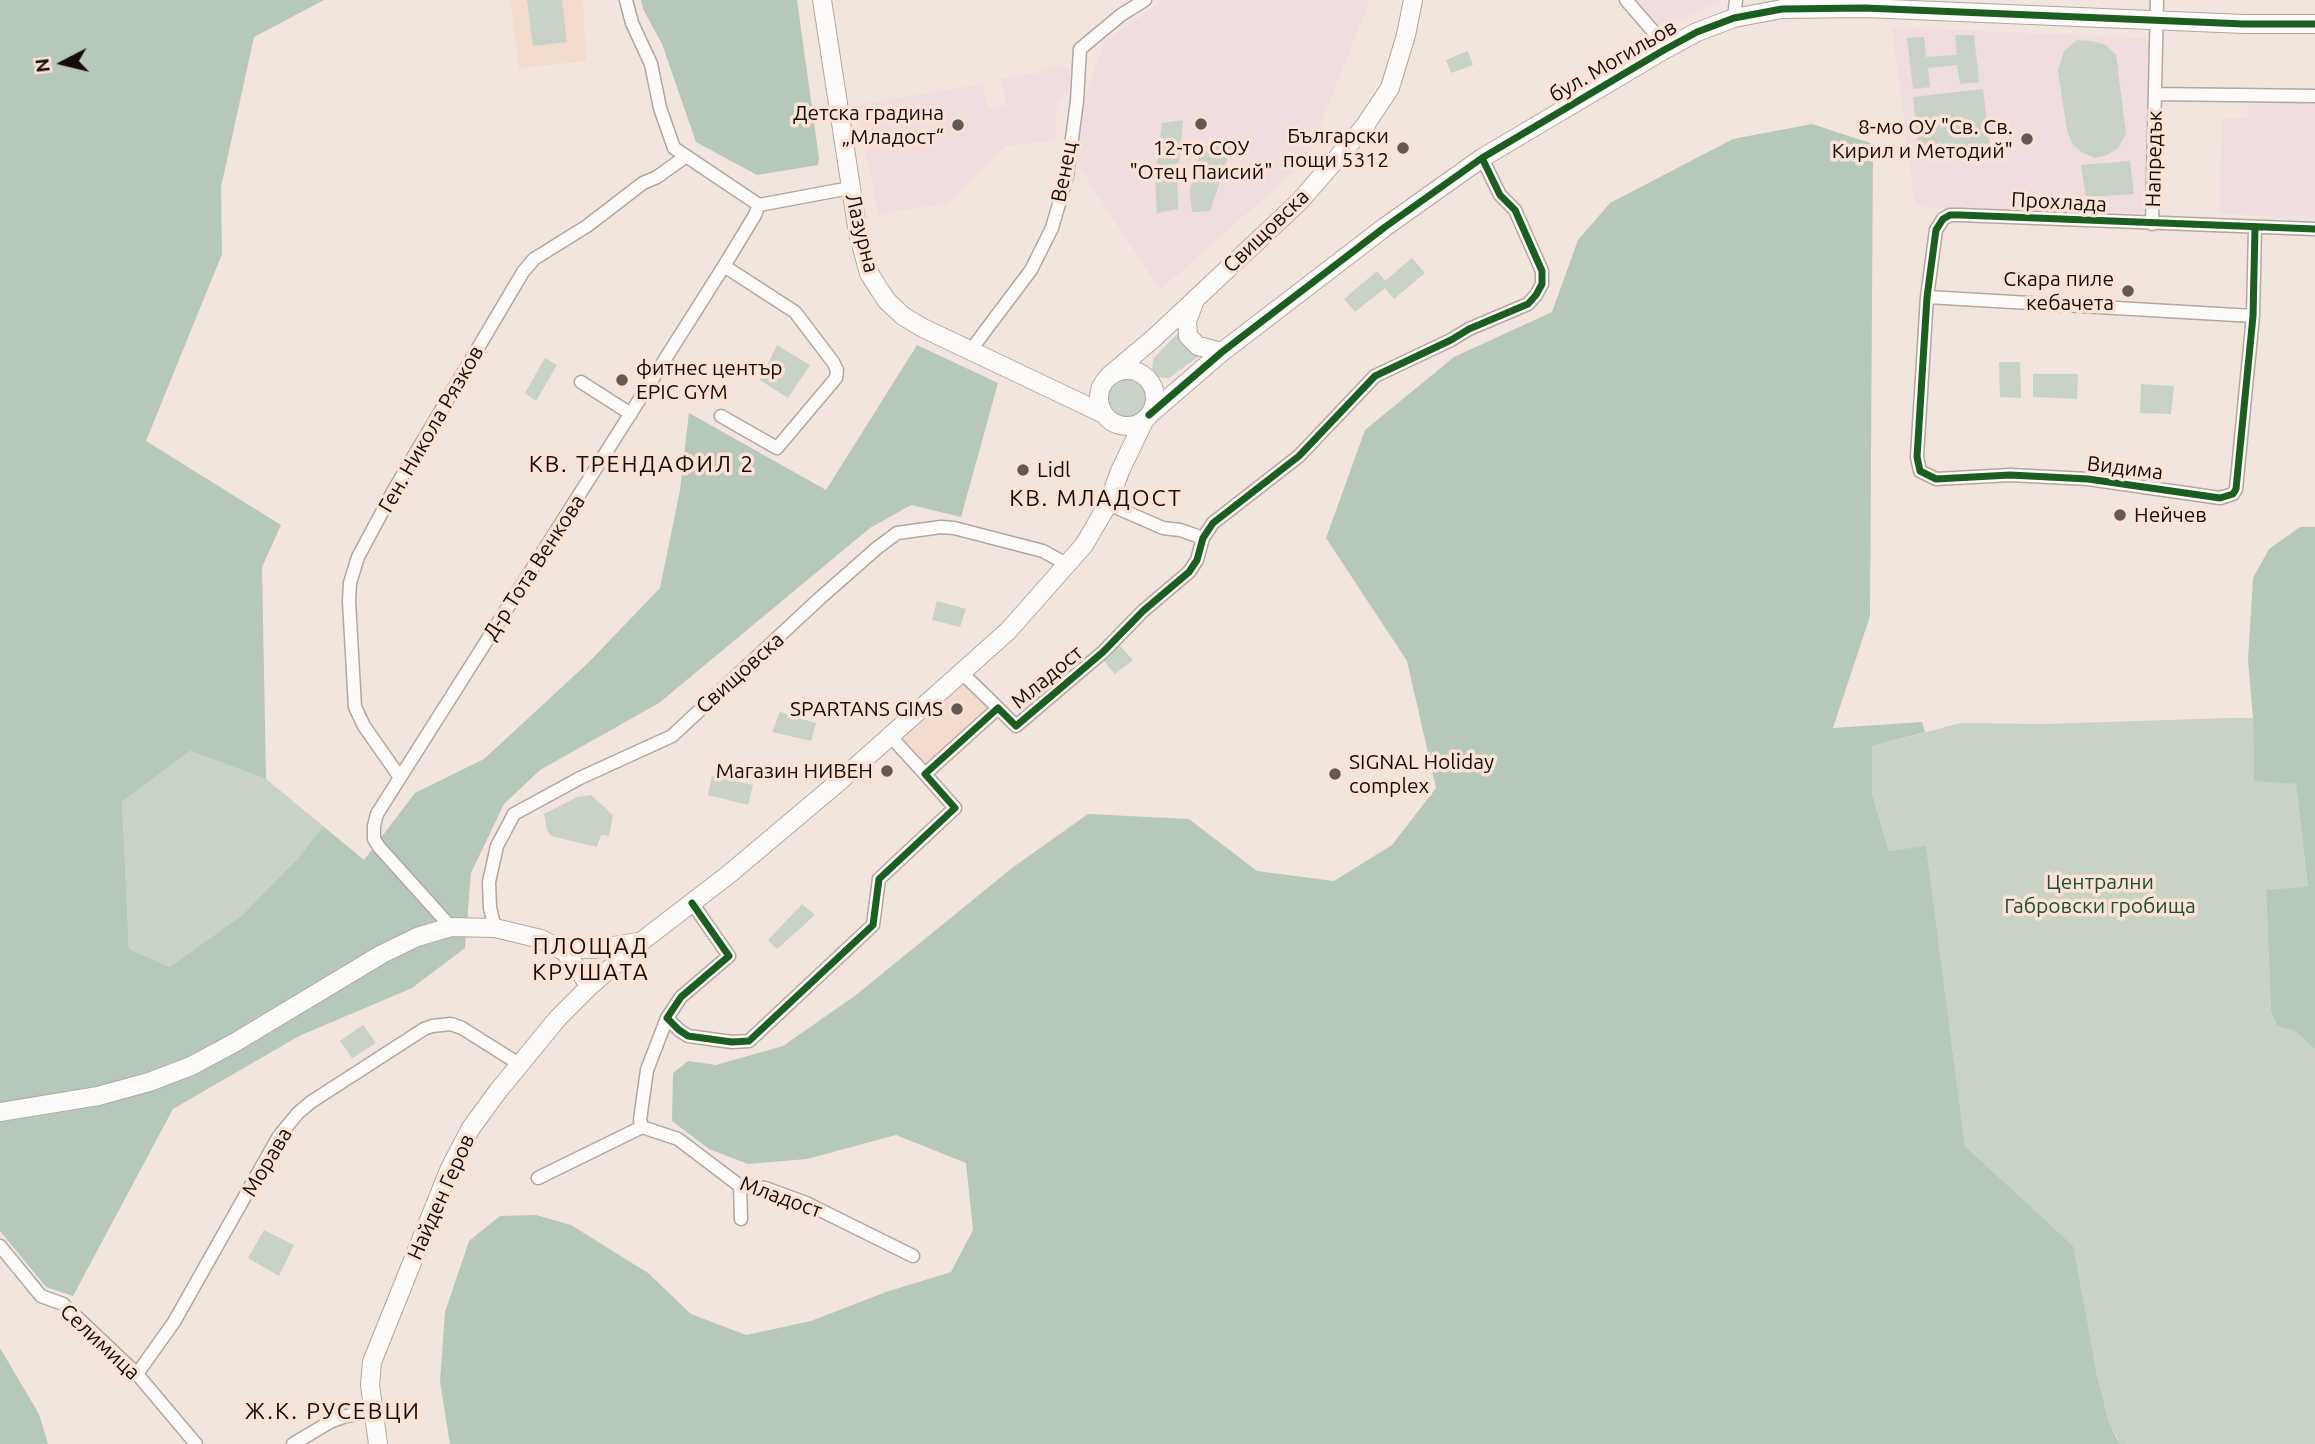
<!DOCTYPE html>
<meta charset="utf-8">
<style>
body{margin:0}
#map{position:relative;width:2315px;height:1444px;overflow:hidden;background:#f2e5dd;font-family:Ubuntu,sans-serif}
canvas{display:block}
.north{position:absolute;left:28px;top:28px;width:70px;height:70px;-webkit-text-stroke:5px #fbe2d4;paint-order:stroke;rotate:263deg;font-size:19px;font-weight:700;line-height:28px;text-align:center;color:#150d08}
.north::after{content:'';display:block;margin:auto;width:24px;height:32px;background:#150d08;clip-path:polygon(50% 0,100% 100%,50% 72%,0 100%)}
</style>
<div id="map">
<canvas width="2315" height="1444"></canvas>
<div class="north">N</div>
</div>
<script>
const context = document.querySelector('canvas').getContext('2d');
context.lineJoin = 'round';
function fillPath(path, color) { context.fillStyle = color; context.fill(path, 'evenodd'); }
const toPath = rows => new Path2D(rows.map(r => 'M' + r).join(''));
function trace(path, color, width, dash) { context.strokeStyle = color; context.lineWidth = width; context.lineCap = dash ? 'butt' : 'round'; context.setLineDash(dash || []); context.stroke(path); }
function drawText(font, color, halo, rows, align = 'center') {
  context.font = font + ' Ubuntu,sans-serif'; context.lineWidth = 7; context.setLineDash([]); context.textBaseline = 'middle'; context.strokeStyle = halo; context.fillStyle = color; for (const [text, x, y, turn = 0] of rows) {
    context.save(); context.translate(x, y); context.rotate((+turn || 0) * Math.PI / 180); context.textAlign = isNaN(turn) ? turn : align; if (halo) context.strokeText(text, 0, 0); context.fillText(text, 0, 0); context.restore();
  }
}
fillPath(toPath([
 [510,0,583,0,586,61,519,68],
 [964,681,989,708,926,764,901,737]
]), '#f3dcce');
fillPath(toPath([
 [1163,0,1370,0,1306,161,1160,290,1074,159,1087,89,1105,42],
 [1635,0,1723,0,1661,28],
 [1892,27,2145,38,2150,45,2145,212,2136,213,1928,208,1918,205,1914,198],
 [1060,64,1070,70,1068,91,1059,101,1056,111,1056,140,1006,146,948,203,878,214,857,105,982,84,988,109,1006,106,1001,79,1037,73],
 [2249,101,2315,101,2315,218,2219,214,2222,119,2248,118]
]), '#efdde0');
fillPath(toPath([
 [527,0,562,0,567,42,533,46],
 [1955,35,1974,35,1979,82,1960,84,1957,65,1928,68,1930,87,1913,89,1907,38,1924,37,1926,57,1957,55],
 [2077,40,2091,41,2106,45,2116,55,2126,134,2118,148,2107,155,2095,158,2081,152,2072,143,2067,130,2058,71,2064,51],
 [1468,51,1473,65,1451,73,1446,60],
 [1983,89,1990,147,1919,155,1913,97],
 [1183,120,1179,163,1167,165,1167,172,1177,176,1178,209,1157,213,1155,178,1162,123],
 [1233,143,1210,211,1192,212,1190,191,1195,168,1203,146],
 [2130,161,2134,194,2086,197,2081,165],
 [1412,258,1425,273,1394,299,1385,288,1355,312,1344,299,1377,271,1385,281],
 [1182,329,1202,354,1169,378,1158,377,1152,369,1153,359],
 [777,345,810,365,788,398,760,380],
 [545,358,557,365,536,401,525,393],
 [1999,362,2020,362,2021,398,2000,397],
 [2033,374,2078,374,2077,399,2033,397],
 '1107 398a21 21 0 1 1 42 0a21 21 0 1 1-42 0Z',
 [2141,384,2174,386,2171,414,2140,413],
 [937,601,966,609,960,627,932,620],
 [1119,645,1133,660,1115,674,1103,660],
 [780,712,816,723,811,741,772,732],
 [2230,718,2253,718,2254,780,2296,784,2308,888,2266,891,2271,1011,2277,1026,2295,1031,2315,1049,2315,1444,2124,1444,2119,1441,2108,1419,2097,1375,2072,1246,1965,1146,1926,847,1889,851,1872,794,1872,746,1961,723,2043,724],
 [190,751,266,779,323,826,299,857,242,915,170,967,129,949,122,802],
 [712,776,753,785,748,805,708,795],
 [591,795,613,815,609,836,601,835,597,847,551,836,547,830,544,814,577,797],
 [802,904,815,915,777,949,768,940],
 [363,1025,376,1043,352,1058,340,1041],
 [264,1230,294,1245,279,1276,248,1258]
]), '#c8d2c6');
fillPath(toPath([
 [0,0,324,0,254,37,221,187,222,254,146,441,281,525,262,567,266,779,190,751,122,802,129,949,170,967,242,915,299,857,323,826,364,860,415,793,484,759,589,662,660,588,680,490,689,413,826,490,917,345,998,383,961,517,911,505,870,528,659,703,540,770,504,804,471,873,465,948,412,988,299,1036,173,1109,73,1296,46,1287,0,1231],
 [641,0,797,0,819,158,818,165,757,175,696,142,662,44,643,9],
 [1812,124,1873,144,1870,616,1833,728,1922,722,1925,732,1872,746,1872,794,1889,851,1926,846,1965,1146,2073,1246,2097,1375,2108,1419,2118,1441,2124,1444,450,1444,440,1382,445,1312,469,1241,500,1216,536,1215,571,1225,648,1273,691,1314,746,1335,811,1321,886,1292,951,1272,973,1230,966,1163,896,1135,807,1159,748,1164,709,1149,672,1121,673,1073,688,1061,716,1065,783,1046,856,995,1012,868,1088,814,1189,819,1257,871,1334,881,1392,845,1436,788,1407,661,1326,538,1365,430,1454,357,1552,312,1578,240,1610,203,1733,139],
 [2300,527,2315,527,2315,1049,2295,1031,2277,1026,2271,1011,2266,890,2308,887,2296,784,2254,781,2253,718,2248,660,2253,578,2269,549],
 [0,1348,39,1414,48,1444,0,1444]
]), '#b6c8b9');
const street = toPath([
 [626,0,632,23,651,64,660,108,674,148,759,205],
 [1626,0,1653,31,1664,50],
 [1734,18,1736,0],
 [2155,94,2315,96],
 [759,205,850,188],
 [2152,224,2157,0],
 [2255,228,2253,316,2236,489,2233,494,2220,498,2088,479,2010,475,1936,479,1920,471,1917,457,1927,297,1936,230,1943,219,1950,215,1960,215,2315,229],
 [1927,297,2253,316],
 [970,351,1031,270,1052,228,1067,176,1077,101,1080,49,1121,15,1145,0],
 [581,382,631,414],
 [721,416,777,448,836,378,837,370,833,362,795,312,724,266],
 [1108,504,1163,528,1180,530,1203,538],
 [962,673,998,708],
 [891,737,925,774],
 [399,776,364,726,355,707,349,601,350,583,358,557,395,488,523,272,534,259,587,226,643,183,657,177,685,157],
 [692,903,729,956,681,997,667,1018,679,1030,688,1036,732,1042,749,1041,873,925,879,879,955,808,925,774,998,708,1016,726,1103,652,1143,611,1189,572,1197,560,1203,538,1213,523,1299,456,1375,376,1451,340,1469,329,1528,304,1536,295,1542,284,1542,271,1515,210,1500,195,1482,158],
 [451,927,379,847,374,839,374,826,377,814,724,266,755,215,759,205],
 [495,928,490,908,489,882,497,846,514,814,580,778,672,736,819,599,877,548,897,533,941,527,954,528,1043,551,1068,565],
 [642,1127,678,1139,740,1186,765,1188,806,1203,913,1256],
 [642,1127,640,1120,647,1070,667,1018],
 [538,1178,642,1127],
 [740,1186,741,1219],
 [0,1246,41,1296,63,1304,137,1374,196,1444],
 [137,1374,174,1322,279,1136,298,1113,311,1102,424,1029,432,1026,451,1024,462,1028,519,1064],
 [293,1444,330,1422,346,1416,374,1412]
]);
const secondary = toPath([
 [822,0,858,233,869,273,877,286,887,301,903,316,923,328,1104,414],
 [1195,300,1187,321,1188,336,1198,346,1222,352],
 '1099 398a28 28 0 1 1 56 0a28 28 0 1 1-56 0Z',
 [1109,376,1154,338,1300,201,1364,127,1390,88,1406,35,1413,0],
 [1149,415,1222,352,1385,227,1482,158,1664,50,1697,32,1734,18,1782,9,1865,8,2244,24,2315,24],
 [560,948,595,949,638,942],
 [0,1112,98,1096,149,1082,191,1066,234,1043,382,954,417,937,451,927,495,928,541,939,565,952,590,986],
 [378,1444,370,1385,372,1362,450,1168,471,1128,498,1091,558,1018,590,986,642,941,728,875,842,779,1008,631,1084,545,1108,504,1120,471,1145,419]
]);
trace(street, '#b2a7a1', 15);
trace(secondary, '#b2a7a1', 20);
trace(street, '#fdfbfa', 12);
trace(secondary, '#fdfbfa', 18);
trace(toPath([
 [2255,228,2253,316,2236,489,2233,494,2220,498,2088,479,2010,475,1936,479,1920,471,1917,457,1927,297,1936,230,1943,219,1950,215,1960,215,2315,229],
 [1149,415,1222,352,1385,227,1482,158,1664,50,1697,32,1734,18,1782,9,1865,8,2244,24,2315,24],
 [692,903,729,956,681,997,667,1018,679,1030,688,1036,732,1042,749,1041,873,925,879,879,955,808,925,774,998,708,1016,726,1103,652,1143,611,1189,572,1197,560,1203,538,1213,523,1299,456,1375,376,1451,340,1469,329,1528,304,1536,295,1542,284,1542,271,1515,210,1500,195,1482,158]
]), '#1b5e20', 7);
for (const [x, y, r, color] of [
 [1201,124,7,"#625953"],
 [958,125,7,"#625953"],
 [2027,139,7,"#625953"],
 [1403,148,7,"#625953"],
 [2128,291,7,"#625953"],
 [622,380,7,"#625953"],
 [1023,470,7,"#625953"],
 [2120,515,7,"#625953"],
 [957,709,7,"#625953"],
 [887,771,7,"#625953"],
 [1335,774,7,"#625953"]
]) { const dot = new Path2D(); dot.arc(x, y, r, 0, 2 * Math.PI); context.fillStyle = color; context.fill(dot); trace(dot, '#fbe2d4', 2.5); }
drawText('21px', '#150d08', '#fbe2d4', [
 ["бул. Могильов",1613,61,-30],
 ["Напредък",2154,159,-89],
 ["Венец",1064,172,-79],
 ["Прохлада",2059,202,3],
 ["Свищовска",1266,231,-44],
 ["Лазурна",862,233,76],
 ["Ген. Никола Рязков",431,429,-60],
 ["Видима",2125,468,7],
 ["Д-р Тота Венкова",534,567,-57],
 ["Свищовска",740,673,-42],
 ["Младост",1047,677,-40],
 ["Морава",267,1162,-59],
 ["Найден Геров",441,1197,-66],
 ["Младост",781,1197,20],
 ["Селимица",100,1342,43]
]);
drawText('21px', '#150d08', '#fbe2d4', [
 ["Детска градина",944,113],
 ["„Младост“",944,137],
 ["8-мо ОУ \"Св. Св.",2013,127],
 ["Кирил и Методий\"",2013,151],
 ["Български",1389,136],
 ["пощи 5312",1389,160],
 ["12-то СОУ",1201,148,"center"],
 ["\"Отец Паисий\"",1201,172,"center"],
 ["Скара пиле",2114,279],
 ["кебачета",2114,303],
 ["фитнес център",636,368,"left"],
 ["EPIC GYM",636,392,"left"],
 ["Lidl",1037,470,"left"],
 ["Нейчев",2134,515,"left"],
 ["SPARTANS GIMS",943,709],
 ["SIGNAL Holiday",1349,762,"left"],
 ["complex",1349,786,"left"],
 ["Магазин НИВЕН",873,771]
], 'right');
drawText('21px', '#185039', '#fbe2d4', [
 ["Централни",2100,882],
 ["Габровски гробища",2100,906]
]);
context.letterSpacing = '2px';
drawText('23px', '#150d08', '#fbe2d4', [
 ["КВ. ТРЕНДАФИЛ 2",642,464],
 ["КВ. МЛАДОСТ",1096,498],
 ["ПЛОЩАД",591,946],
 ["КРУШАТА",591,972],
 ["Ж.К. РУСЕВЦИ",333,1411]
]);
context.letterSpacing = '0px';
</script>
